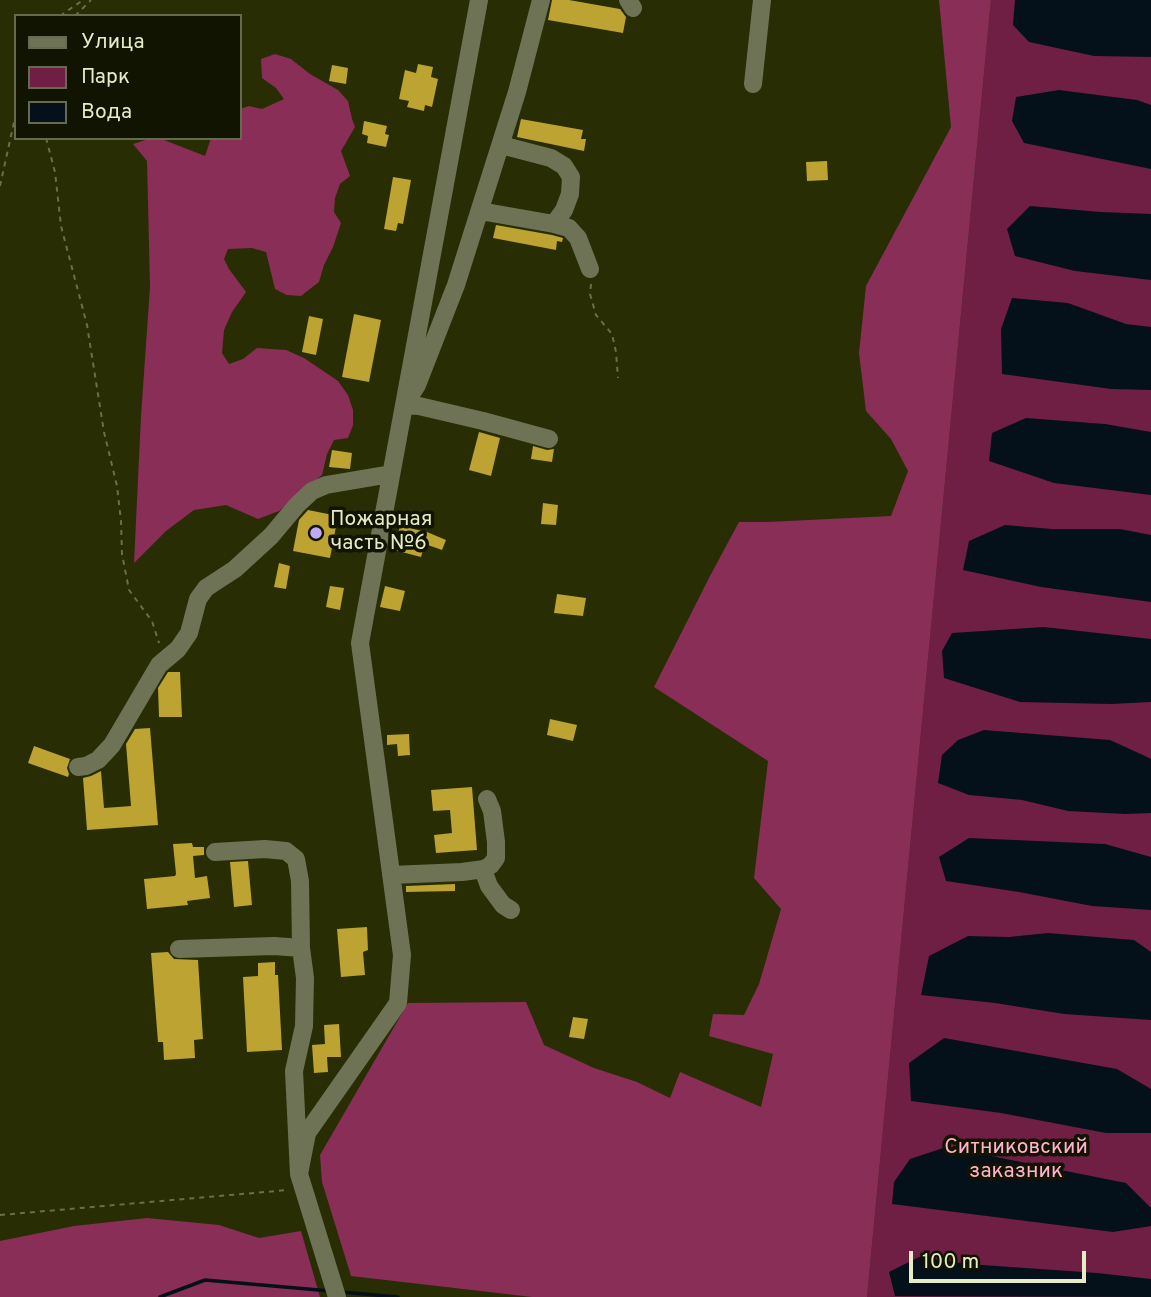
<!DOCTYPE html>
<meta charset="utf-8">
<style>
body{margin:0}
#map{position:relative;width:1151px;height:1297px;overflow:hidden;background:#282d04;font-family:Overpass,sans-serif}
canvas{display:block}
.legend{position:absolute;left:14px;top:14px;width:228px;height:126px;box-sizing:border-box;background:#111400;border:2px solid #666a4f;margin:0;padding:9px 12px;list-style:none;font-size:21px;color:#e5ecc6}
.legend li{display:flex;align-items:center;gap:14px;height:35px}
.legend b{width:35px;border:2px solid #666a4f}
.scale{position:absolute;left:909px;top:1251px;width:177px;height:32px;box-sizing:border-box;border:4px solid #e5ecc6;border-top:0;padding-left:9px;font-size:21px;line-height:24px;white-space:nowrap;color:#e5ecc6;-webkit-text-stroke:5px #111400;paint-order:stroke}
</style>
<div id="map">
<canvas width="1151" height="1297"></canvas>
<ul class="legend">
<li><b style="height:9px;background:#6e7355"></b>Улица</li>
<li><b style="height:19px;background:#701f44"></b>Парк</li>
<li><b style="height:19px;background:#05111a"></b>Вода</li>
</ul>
<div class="scale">100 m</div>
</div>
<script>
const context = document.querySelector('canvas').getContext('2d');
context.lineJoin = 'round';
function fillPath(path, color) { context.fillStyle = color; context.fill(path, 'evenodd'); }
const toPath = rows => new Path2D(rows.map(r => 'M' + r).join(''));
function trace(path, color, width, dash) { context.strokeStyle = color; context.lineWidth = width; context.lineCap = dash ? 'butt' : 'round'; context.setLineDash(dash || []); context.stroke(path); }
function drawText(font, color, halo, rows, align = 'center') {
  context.font = font + ' Overpass,sans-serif'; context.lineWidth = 7; context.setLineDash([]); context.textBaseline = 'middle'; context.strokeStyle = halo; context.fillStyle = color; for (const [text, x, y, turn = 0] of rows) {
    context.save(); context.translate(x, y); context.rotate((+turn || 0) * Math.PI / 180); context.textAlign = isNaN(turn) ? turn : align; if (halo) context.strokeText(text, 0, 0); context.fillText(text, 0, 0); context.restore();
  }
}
fillPath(toPath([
 [991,0,1151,0,1151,1297,867,1297]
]), '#701f44');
fillPath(toPath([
 [939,0,991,0,867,1297,532,1297,351,1276,322,1182,320,1155,408,1003,526,1002,544,1045,594,1068,637,1082,670,1098,680,1072,761,1107,773,1054,709,1036,713,1014,744,1015,759,984,781,909,754,878,768,761,654,687,710,576,739,522,768,522,891,516,908,471,891,439,866,411,859,353,866,286,951,127],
 [275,54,291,59,310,74,338,90,348,101,352,119,355,127,341,151,350,176,340,184,335,198,334,212,341,223,333,247,324,265,319,282,301,296,287,295,275,289,266,252,252,248,228,249,224,259,229,269,246,292,232,312,224,330,222,353,229,364,243,359,257,348,286,350,304,358,338,381,348,395,353,410,353,425,348,438,334,440,327,454,322,475,279,511,258,519,226,505,194,510,166,531,134,563,141,416,150,287,147,161,133,144,152,138,159,138,205,156,211,138,240,138,240,109,249,106,262,109,284,99,276,88,262,78,261,59],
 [147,1218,219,1225,259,1238,301,1231,320,1297,0,1297,0,1241,74,1226]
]), '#892e56');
fillPath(toPath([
 [1015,0,1151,0,1151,57,1094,56,1029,42,1013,25],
 [1059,90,1137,100,1151,105,1151,169,1024,143,1012,121,1016,97],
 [1030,206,1101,212,1151,214,1151,280,1075,271,1015,256,1007,229],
 [1012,298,1068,303,1126,324,1151,327,1151,390,1111,389,1002,374,1001,329],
 [1026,418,1105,424,1151,432,1151,495,1054,483,989,461,992,433],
 [1005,525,1052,529,1120,529,1151,535,1151,602,1041,587,963,570,969,541],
 [1044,627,1151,639,1151,702,1111,704,1020,702,944,678,942,651,952,633],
 [984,730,1110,740,1145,756,1151,759,1151,813,1125,814,1068,811,1022,800,969,795,938,783,942,755,958,740],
 [969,838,1105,844,1151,857,1151,910,1092,906,1019,892,946,881,939,857],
 [1048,933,1134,940,1151,952,1151,1020,1064,1014,995,1003,921,995,929,956,968,936,1009,937],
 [944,1038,1117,1069,1151,1089,1151,1133,1106,1133,1001,1113,911,1101,909,1063],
 [946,1147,1126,1183,1151,1208,1151,1226,1113,1232,892,1204,894,1182,910,1159],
 [919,1257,968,1264,1097,1273,1151,1279,1151,1297,895,1296,889,1272]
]), '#05111a');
trace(toPath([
 [341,1292,398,1297],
 [160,1297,205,1280,330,1291]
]), '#05111a', 3.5);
fillPath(toPath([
 [552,0,569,0,620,9,626,17,623,33,548,20],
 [418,64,433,67,431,77,438,79,432,107,425,105,424,111,407,107,409,101,399,99,405,70,416,73],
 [332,65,348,68,346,84,329,81],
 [521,119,583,130,581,139,586,139,584,151,517,137],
 [364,121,387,126,385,134,389,135,386,147,367,143,368,136,362,134],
 [827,161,828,180,807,181,806,162],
 [393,177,411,180,403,224,398,223,396,231,384,229],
 [496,225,552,235,563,238,562,242,557,241,556,250,493,238],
 [354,314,381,320,369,382,342,377],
 [309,316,323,319,316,355,302,352],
 [479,432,500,438,491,476,469,470],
 [533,446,547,450,554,449,552,462,531,459],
 [332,450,352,453,350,469,329,467],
 [543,503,558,505,556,525,541,524],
 [308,510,338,516,330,558,293,551,299,520],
 [400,526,427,532,446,540,442,550,425,544,421,557,394,550],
 [279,563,290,566,286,589,274,587],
 [330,586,344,588,340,610,326,607],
 [385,586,405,591,400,611,380,607],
 [557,594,586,598,583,616,554,613],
 [168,672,180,672,182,717,159,717,158,688],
 [550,719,577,725,573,741,547,735],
 [150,728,158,825,87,830,83,778,91,776,101,771,104,808,131,806,126,744,135,729],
 [409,734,410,755,398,756,397,744,387,745,387,735],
 [34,746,70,759,67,768,69,774,68,777,28,763],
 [472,787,477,850,436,853,434,835,452,833,450,810,433,811,431,790],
 [192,843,193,847,204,847,204,855,193,856,195,878,207,876,210,898,187,901,188,905,147,909,144,879,175,876,176,874,173,844],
 [248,861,252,905,234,907,230,862],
 [455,884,455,891,406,892,406,886],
 [367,927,368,950,363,952,365,975,341,977,337,929],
 [168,952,174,959,198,960,203,1039,194,1040,195,1058,164,1060,163,1042,158,1042,151,953],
 [275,962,275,975,278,975,282,1050,247,1052,243,977,258,976,258,963],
 [573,1017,588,1019,584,1039,569,1037],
 [339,1024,341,1057,327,1057,328,1072,314,1073,312,1045,325,1044,324,1025]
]), '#bca332');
trace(toPath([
 [60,16,83,0],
 [75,16,91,0],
 [46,138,55,172,61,226,87,325,104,432,117,486,121,521,122,554,129,590,152,621,159,643],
 [0,186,16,113],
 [591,284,590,294,596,315,612,334,616,352,618,378],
 [0,1215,288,1190]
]), '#696f47', 2, [5, 5]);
trace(toPath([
 [541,0,517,92,456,285,417,385,404,405,419,406,483,421,549,439],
 [628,0,633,8],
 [753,84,762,0],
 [501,145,551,158,564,166,571,177,570,194,564,210,554,224],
 [480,211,554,224,569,228,578,238,590,269],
 [78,767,86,766,98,760,112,745,159,665,178,649,189,633,198,599,206,588,235,569,271,536,297,505,312,491,326,485,391,474],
 [215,852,265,849,286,851,296,859,300,881,301,948],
 [484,869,485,875,489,886,503,905,511,910],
 [391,875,462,872,484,869,491,865,496,858,496,842,492,811,487,799],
 [179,949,274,946,301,948,305,978,304,1026,294,1071,299,1174,337,1297],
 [299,1174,307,1133,398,1003,402,955,360,643,479,0]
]), '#6e7355', 18);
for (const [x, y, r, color] of [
 [316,533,7,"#bea9f5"]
]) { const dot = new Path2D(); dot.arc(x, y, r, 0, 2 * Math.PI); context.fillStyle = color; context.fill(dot); trace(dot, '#111400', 2.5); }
drawText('21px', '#e5ecc6', '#111400', [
 ["Пожарная",330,521],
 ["часть №6",330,545]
], 'left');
drawText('21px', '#ffb1cd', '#111400', [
 ["Ситниковский",1016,1149],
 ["заказник",1016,1173]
]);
</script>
